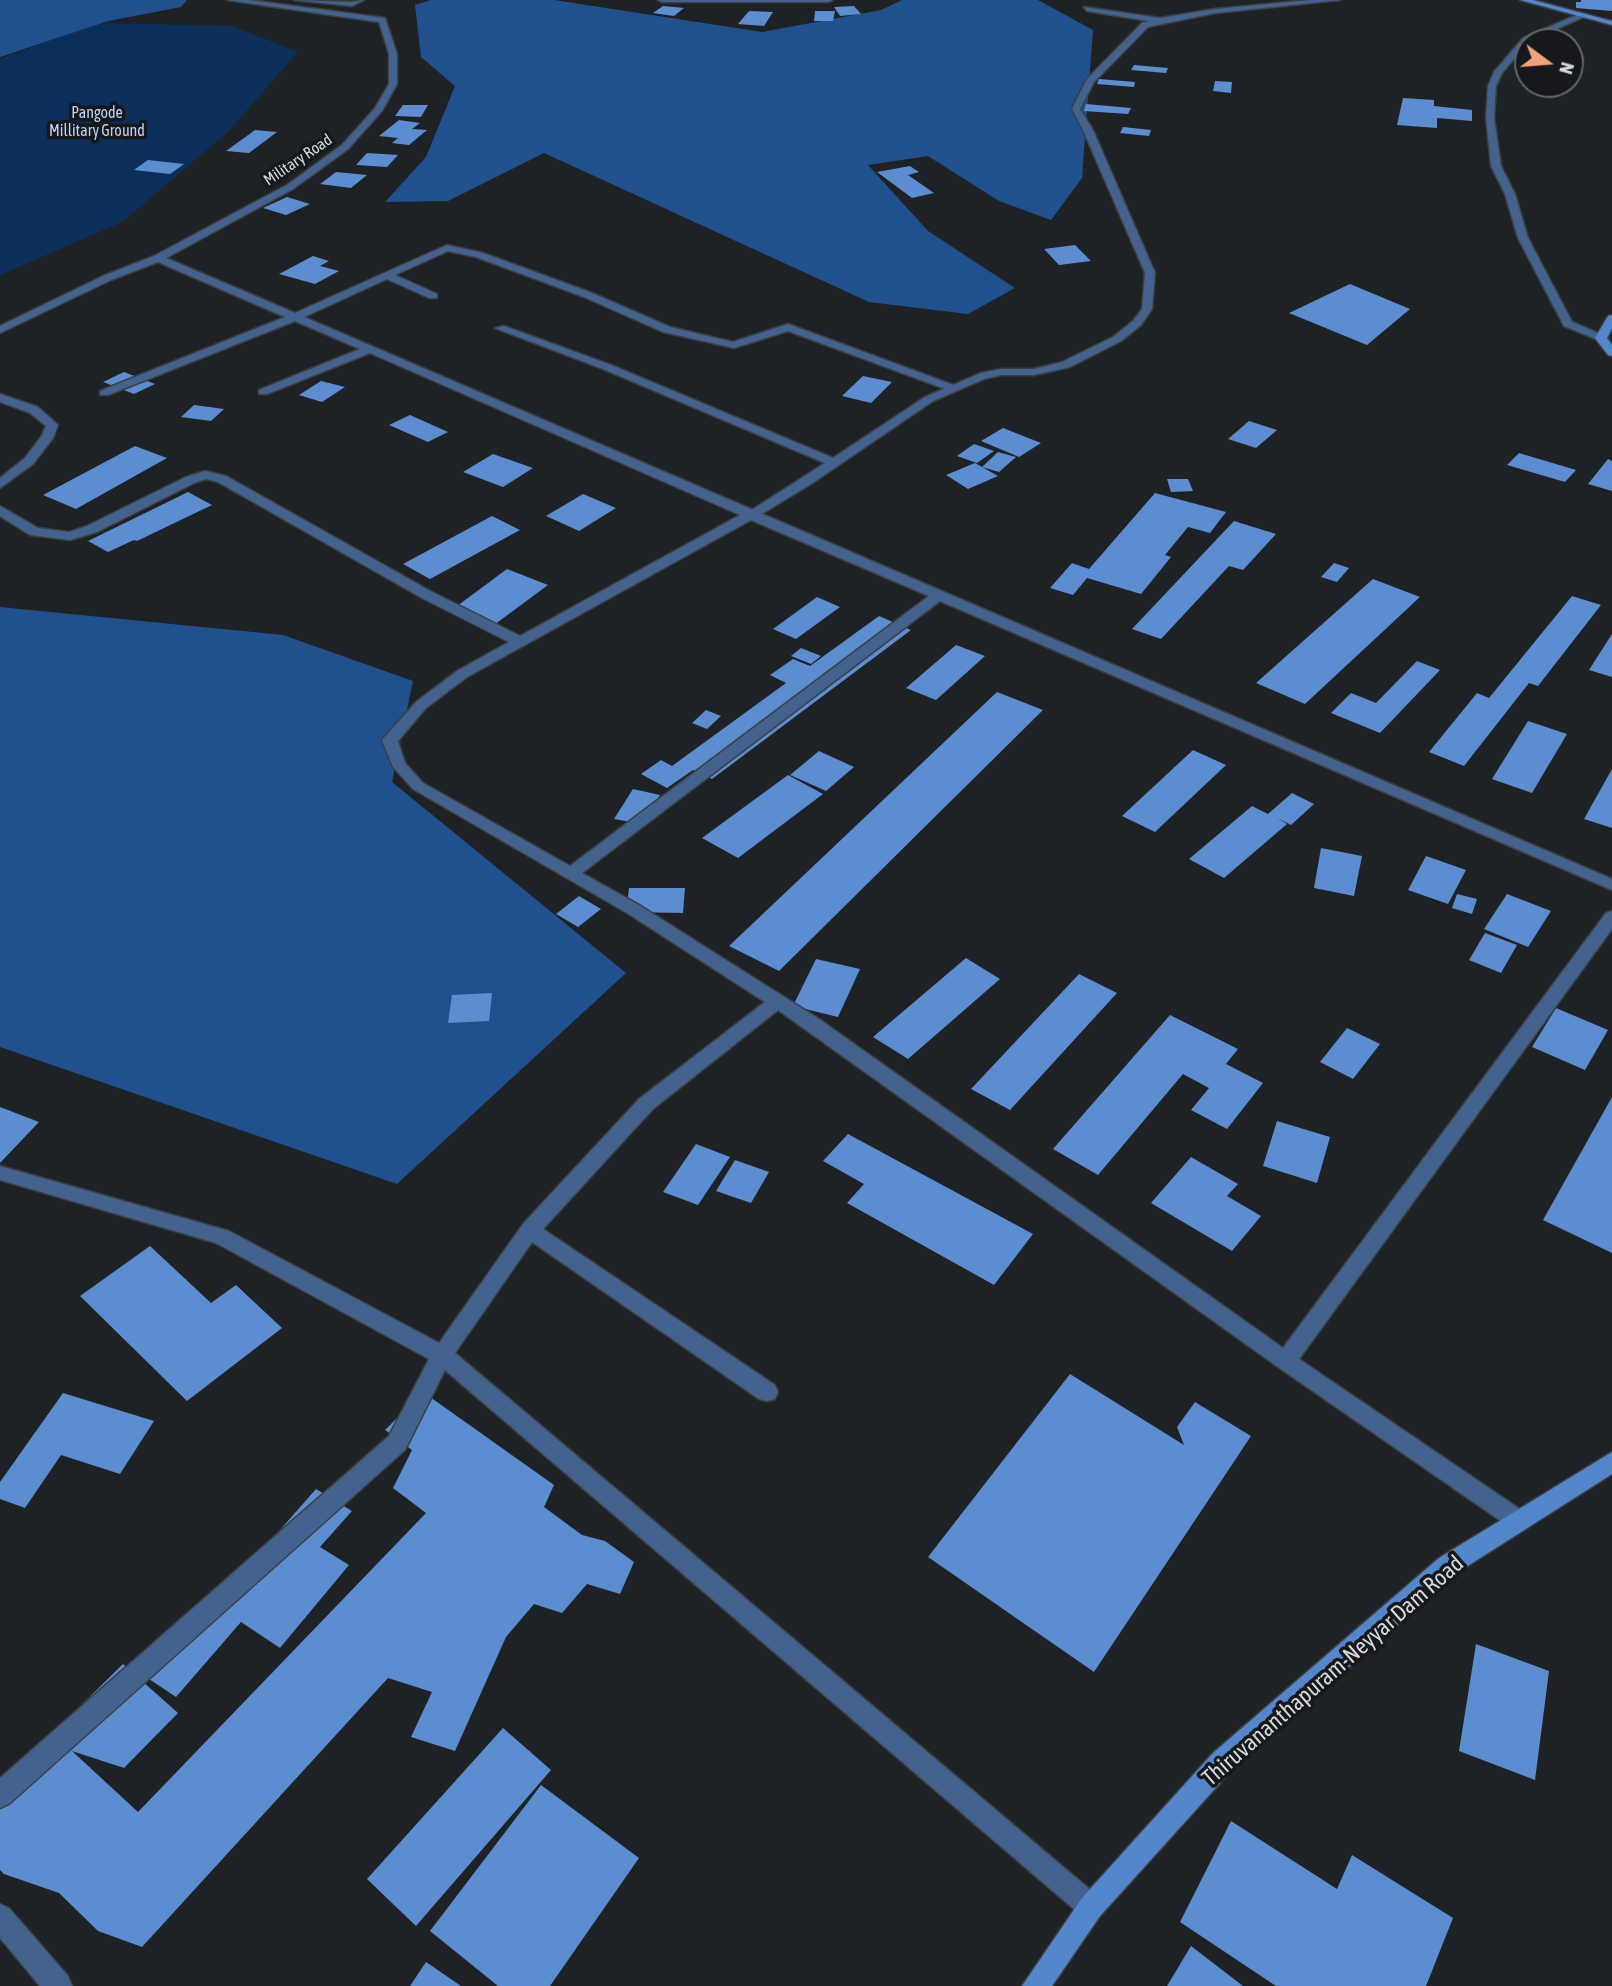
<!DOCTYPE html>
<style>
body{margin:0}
#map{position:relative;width:1612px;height:1986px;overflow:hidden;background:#1f2225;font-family:"Asap Condensed",sans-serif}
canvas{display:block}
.north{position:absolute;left:1514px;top:28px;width:70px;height:70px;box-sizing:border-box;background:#16181c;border:2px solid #636568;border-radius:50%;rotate:106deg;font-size:19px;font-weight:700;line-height:28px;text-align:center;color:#d6d8db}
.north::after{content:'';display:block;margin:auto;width:24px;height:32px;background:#f1a27b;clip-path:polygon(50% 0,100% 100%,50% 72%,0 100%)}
</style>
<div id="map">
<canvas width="1612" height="1986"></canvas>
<div class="north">N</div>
</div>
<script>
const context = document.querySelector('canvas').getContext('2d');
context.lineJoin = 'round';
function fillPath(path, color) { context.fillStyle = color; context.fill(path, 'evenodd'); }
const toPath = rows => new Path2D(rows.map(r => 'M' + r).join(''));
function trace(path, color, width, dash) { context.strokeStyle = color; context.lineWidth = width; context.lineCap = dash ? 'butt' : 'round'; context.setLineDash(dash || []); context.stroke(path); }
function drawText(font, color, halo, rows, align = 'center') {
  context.font = font + ' "Asap Condensed",sans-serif'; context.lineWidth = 7; context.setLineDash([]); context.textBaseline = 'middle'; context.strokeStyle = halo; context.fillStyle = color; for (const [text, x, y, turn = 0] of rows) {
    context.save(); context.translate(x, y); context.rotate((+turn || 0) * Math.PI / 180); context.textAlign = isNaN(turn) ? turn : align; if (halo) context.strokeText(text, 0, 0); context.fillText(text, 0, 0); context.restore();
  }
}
fillPath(toPath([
 [97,23,232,26,298,52,228,132,122,222,0,275,0,59]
]), '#0c2e5a');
fillPath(toPath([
 [0,0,187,0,181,7,108,21,0,57],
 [431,0,554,0,762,32,881,10,902,0,1038,0,1093,30,1082,178,1051,220,999,201,928,156,868,165,928,231,1015,288,968,314,869,302,544,153,448,201,385,202,426,157,455,86,421,57,415,5],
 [0,607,283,635,413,681,392,782,626,973,397,1184,0,1047]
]), '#21508e');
fillPath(toPath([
 [1581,0,1612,0,1612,11,1576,8,1576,2,1581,2],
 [663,6,684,8,674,16,653,13],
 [854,6,861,14,840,16,834,7],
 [749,11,773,12,764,26,738,24],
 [815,11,835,11,833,21,814,21],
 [1134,65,1168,68,1166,73,1131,70],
 [1099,79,1135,82,1134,87,1097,84],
 [1215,81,1232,82,1231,93,1213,91],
 [1403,98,1434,100,1434,106,1472,110,1472,121,1437,118,1437,128,1397,125],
 [1086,104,1131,108,1128,114,1084,111],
 [403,105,428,105,421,117,395,116],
 [399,120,420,123,412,129,427,130,409,145,392,143,398,138,379,136],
 [1123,127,1151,130,1149,136,1120,133],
 [255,130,277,132,249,153,226,151],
 [367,153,398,155,387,167,356,165],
 [148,160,184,164,170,174,134,170],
 [910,166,919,172,908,175,934,193,912,198,877,172],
 [336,172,367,175,351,188,320,184],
 [287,197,310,204,286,215,263,208],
 [1075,245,1091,261,1059,265,1044,249],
 [313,256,329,261,320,266,339,271,315,284,279,274],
 [1350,284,1410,309,1367,345,1289,313],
 [124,372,155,384,134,394,103,382],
 [863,376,892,382,871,403,842,396],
 [321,381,345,387,322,402,299,395],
 [194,405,224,409,211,421,181,417],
 [410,415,448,432,428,442,389,425],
 [1249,421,1277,430,1256,448,1228,439],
 [1003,428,1041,443,1019,457,981,441],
 [974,444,994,451,977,463,957,456],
 [135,446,167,458,76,509,43,495],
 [998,452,1016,457,999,472,982,467],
 [1519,453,1576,470,1565,482,1507,465],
 [493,454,533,468,503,487,463,472],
 [1608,459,1612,461,1612,491,1588,484],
 [975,463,998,476,968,489,946,475],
 [1167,479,1188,479,1193,491,1171,492],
 [188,492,212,505,137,541,134,540,108,552,88,541],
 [1155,493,1226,512,1210,533,1188,527,1165,555,1171,557,1141,594,1087,578,1073,595,1050,588,1072,563,1089,569],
 [583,494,616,508,579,531,546,516],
 [492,516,520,530,430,579,403,564],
 [1234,521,1276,534,1243,570,1229,566,1161,639,1132,629],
 [1334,563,1349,568,1337,582,1321,577],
 [507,569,548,585,494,625,453,609],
 [1373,579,1420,597,1305,704,1256,683],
 [1572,596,1601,605,1538,686,1529,683,1464,766,1429,752,1477,693,1489,698],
 [817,597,840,607,796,639,773,629],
 [879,616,911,630,712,779,693,770,667,788,641,774,661,760,672,766,786,683,770,675,793,659,810,666],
 [1612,634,1612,677,1589,670],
 [956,645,985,656,936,700,906,688],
 [801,648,821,656,811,664,791,656],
 [1417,661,1440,670,1380,733,1331,713,1351,693,1376,703],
 [997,692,1043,710,779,971,729,946],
 [706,710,721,716,707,729,692,723],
 [1528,721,1567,734,1532,793,1492,779],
 [1193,750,1226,765,1155,832,1122,816],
 [819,751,854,767,826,791,790,775],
 [1612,769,1612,828,1584,819],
 [788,775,823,794,738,858,702,838],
 [633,789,660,795,642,824,614,819],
 [1292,793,1314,804,1291,825,1277,818,1287,824,1224,878,1189,859,1252,806,1268,814],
 [1321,848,1362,856,1354,896,1314,888],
 [1426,856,1466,870,1448,904,1408,890],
 [629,888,685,888,683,913,626,912],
 [1457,894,1477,899,1472,914,1452,908],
 [1507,894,1551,911,1528,947,1484,929],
 [579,896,601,909,578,927,556,914],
 [1485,933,1517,945,1501,973,1469,960],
 [966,958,1000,979,908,1059,873,1037],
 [816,959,860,969,838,1017,793,1006],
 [1079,974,1117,993,1010,1110,971,1089],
 [492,993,489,1021,448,1023,452,995],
 [1556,1008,1608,1030,1585,1070,1532,1047],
 [1170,1015,1238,1049,1226,1064,1263,1083,1227,1129,1191,1110,1209,1088,1183,1074,1098,1175,1053,1149],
 [1347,1028,1380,1044,1353,1079,1320,1062],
 [1612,1097,1612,1253,1543,1220],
 [0,1107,39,1122,0,1163],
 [1277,1121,1330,1137,1317,1183,1263,1166],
 [848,1134,1033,1234,994,1285,847,1203,864,1184,823,1161],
 [696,1144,730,1157,698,1205,663,1192],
 [1191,1157,1238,1184,1227,1196,1261,1216,1232,1251,1151,1203],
 [735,1160,769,1172,751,1203,716,1191],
 [150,1246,211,1303,236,1285,282,1328,187,1401,80,1296],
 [1070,1374,1184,1445,1177,1427,1195,1402,1251,1436,1094,1672,928,1557],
 [423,1392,554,1485,544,1507,582,1535,605,1541,634,1562,620,1594,587,1584,562,1613,534,1604,506,1637,455,1751,411,1737,432,1692,388,1678,142,1947,98,1931,59,1893,4,1874,0,1870,0,1785,123,1664,178,1713,124,1768,72,1751,138,1812,426,1513,393,1488,412,1450,385,1430],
 [63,1393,154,1421,120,1474,61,1455,25,1508,0,1499,0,1482],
 [316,1489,352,1511,320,1547,349,1565,280,1648,241,1622,176,1697,149,1679],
 [1476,1644,1549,1671,1535,1780,1459,1751],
 [503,1728,551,1770,416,1926,367,1879],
 [541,1785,639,1858,550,1986,498,1986,430,1931],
 [1231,1821,1337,1889,1352,1855,1453,1918,1426,1986,1276,1986,1180,1922],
 [1191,1946,1243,1986,1167,1986],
 [426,1962,461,1986,410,1986]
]), '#5c8dd0');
const service = toPath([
 [227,0,249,0,385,18,397,54,397,84,382,111,348,149,293,189,166,258,295,313,447,245,483,253,592,293,670,327,733,342,788,324,956,386,956,390,948,390,788,331,734,348,663,332,584,297,476,257,448,251,395,275,437,294,437,298,429,298,387,279,304,317,1612,879,1612,890,940,601,582,873,639,905,819,1019,1283,1348,1606,913,1612,911,1612,929,1299,1359,1527,1514,1530,1521,1527,1528,1519,1531,1511,1528,1278,1367,778,1010,653,1109,543,1229,775,1385,778,1392,775,1399,767,1401,759,1399,532,1242,455,1353,1100,1898,1104,1907,1100,1916,1091,1920,1082,1916,445,1370,405,1450,9,1804,0,1808,0,1778,389,1436,429,1359,216,1243,0,1180,0,1166,229,1231,439,1343,523,1224,639,1099,765,1002,627,913,413,789,393,767,382,740,416,702,457,671,509,642,422,598,218,482,206,479,194,483,97,532,70,540,30,535,0,516,0,506,38,528,69,532,87,526,186,477,205,471,226,476,432,592,520,636,740,515,370,353,267,394,259,394,259,390,360,349,295,321,108,395,100,395,100,391,285,317,158,262,111,280,0,333,0,326,103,276,154,256,287,185,342,145,375,108,389,84,389,54,379,22,227,0],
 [751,520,929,596,570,866,423,783,405,763,398,741,426,708,467,677,751,520],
 [1579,14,1586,16,1528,42,1502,73,1496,86,1494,118,1501,166,1515,194,1528,238,1572,322,1605,336,1607,338,1601,341,1564,326,1518,238,1505,194,1491,166,1486,118,1488,86,1494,72,1523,38,1579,14],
 [0,394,38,407,58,425,53,438,33,464,0,488,0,478,25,458,41,437,46,426,30,413,0,402,0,394],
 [0,1904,9,1908,68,1976,72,1986,40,1986,0,1938,0,1904]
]);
const minor = toPath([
 [294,0,351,2,364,0,352,6,294,0],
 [658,0,833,0,829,2,662,2,658,0],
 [1310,0,1340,0,1215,13,1148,27,1094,82,1080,109,1093,130,1155,273,1152,309,1141,325,1121,341,1070,367,1034,375,1001,375,984,379,933,401,811,484,755,518,745,518,744,515,825,463,603,369,495,328,504,326,611,365,833,458,925,397,981,373,1001,369,1034,369,1062,362,1113,337,1133,321,1142,309,1145,273,1083,130,1072,109,1087,79,1142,23,1149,21,1087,11,1084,7,1160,18,1215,9,1310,0]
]);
const secondary = toPath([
 [1520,0,1533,0,1612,21,1612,25,1520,0],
 [1612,315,1612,328,1607,338,1612,345,1612,356,1608,355,1595,338,1608,316,1612,315],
 [1612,1452,1612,1474,1455,1574,1231,1771,1100,1916,1052,1986,1022,1986,1082,1898,1213,1753,1439,1558,1612,1452]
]);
trace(service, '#3c3f42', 3);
trace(minor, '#3c3f42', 3);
trace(secondary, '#3c3f42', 3);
fillPath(service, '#43628d');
fillPath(minor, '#43628d');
fillPath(secondary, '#5486cc');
drawText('16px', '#b9d3f7', '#16181c', [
 ["Pangode",97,113],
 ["Millitary Ground",97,131]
]);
drawText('16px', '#d6d8db', '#16181c', [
 ["Military Road",298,160,-34]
]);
drawText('23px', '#d6d8db', '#16181c', [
 ["Thiruvananthapuram-Neyyar Dam Road",1333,1671,-41]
]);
</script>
